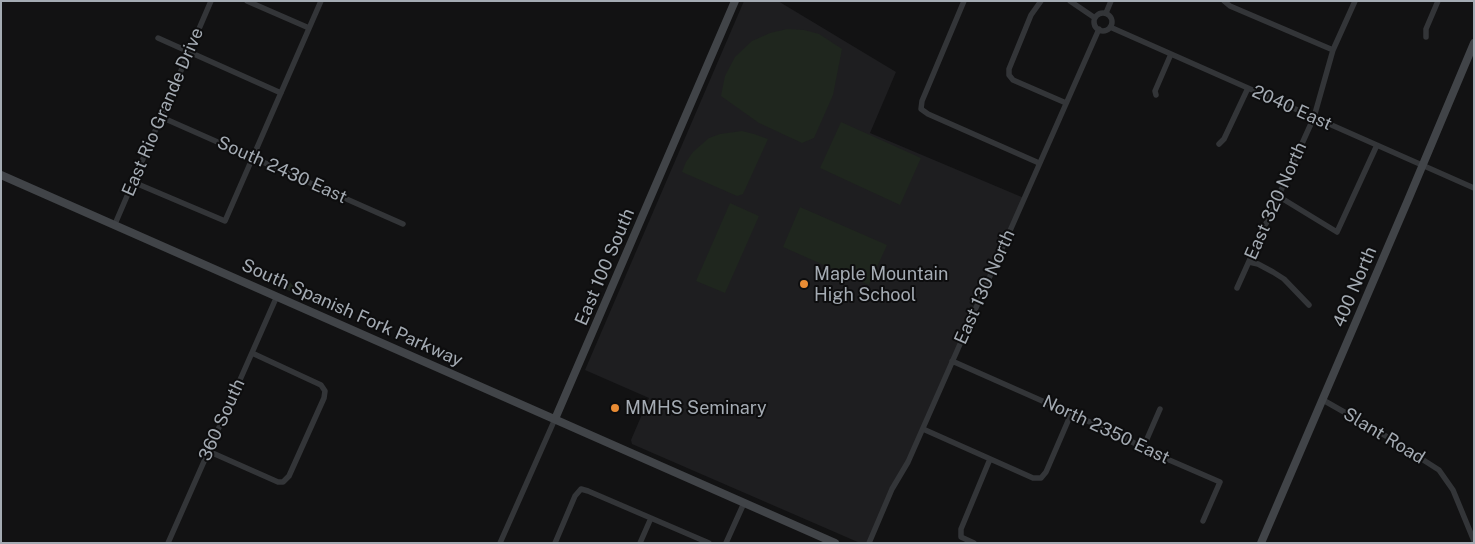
<!DOCTYPE html>
<style>
body{margin:0}
#map{position:relative;width:1475px;height:544px;overflow:hidden;background:#121213;font-family:"Public Sans",sans-serif}
canvas{display:block}
.frame{position:absolute;inset:0;border:2px solid #a4abb3;pointer-events:none}
</style>
<div id="map">
<canvas width="1475" height="544"></canvas>
<div class="frame"></div>
</div>
<script>
const context = document.querySelector('canvas').getContext('2d');
context.lineJoin = 'round';
function fillPath(path, color) { context.fillStyle = color; context.fill(path, 'evenodd'); }
const toPath = rows => new Path2D(rows.map(r => 'M' + r).join(''));
function trace(path, color, width, dash) { context.strokeStyle = color; context.lineWidth = width; context.lineCap = dash ? 'butt' : 'round'; context.setLineDash(dash || []); context.stroke(path); }
function drawText(font, color, halo, rows, align = 'center') {
  context.font = font + ' "Public Sans",sans-serif'; context.lineWidth = 4; context.setLineDash([]); context.textBaseline = 'middle'; context.strokeStyle = halo; context.fillStyle = color; for (const [text, x, y, turn = 0] of rows) {
    context.save(); context.translate(x, y); context.rotate((+turn || 0) * Math.PI / 180); context.textAlign = isNaN(turn) ? turn : align; if (halo) context.strokeText(text, 0, 0); context.fillText(text, 0, 0); context.restore();
  }
}
fillPath(toPath([
 [744,1,778,1,896,72,870,133,1024,198,870,543,860,543,632,444,631,440,649,398,585,370]
]), '#1e1e20');
fillPath(toPath([
 [787,29,804,30,819,34,842,49,833,95,814,138,802,143,759,123,721,96,725,76,735,57,752,41,770,33],
 [841,122,921,158,900,205,820,168],
 [742,131,754,134,768,139,743,194,737,196,682,172,686,162,693,152,709,138,720,134],
 [730,203,759,216,725,293,696,281],
 [800,207,887,245,869,285,783,247],
 [284,277,288,280,295,288,302,293,323,294,319,303,280,287]
]), '#1f261e');
trace(toPath([
 [247,1,309,28],
 [964,1,922,101,921,109,928,114,1039,163],
 [1041,1,1031,15,1009,69,1009,75,1013,80,1066,103],
 [1070,1,1095,18],
 [1224,1,1230,6,1333,50],
 [1106,13,1111,1],
 '1094 22a9 9 0 1 1 18 0a9 9 0 1 1-18 0Z',
 [1110,27,1474,188],
 [1426,37,1426,29,1438,1],
 [158,38,281,93],
 [1156,95,1155,91,1171,54],
 [161,117,403,224],
 [1219,144,1224,139,1248,88],
 [133,182,225,221,321,1],
 [1278,196,1337,232,1377,145],
 [115,224,211,1],
 [1249,262,1258,264,1273,272,1284,279,1309,305],
 [1237,288,1314,117,1333,50,1355,1],
 [952,361,1117,434,1153,453,1220,482,1203,521],
 [1323,400,1381,433,1439,470,1453,490,1474,541],
 [923,429,1033,478,1041,478,1046,472,1071,414],
 [1143,448,1160,409],
 [208,451,278,482,283,482,289,476,324,398,325,391,321,385,252,353],
 [168,543,277,296],
 [500,543,555,419],
 [555,543,575,496,581,489,588,491,709,543],
 [640,543,651,518],
 [726,543,744,503],
 [869,543,892,489,908,462,1099,29],
 [974,543,961,537,961,529,990,459]
]), '#333538', 5.5);
trace(toPath([
 [1,175,835,543],
 [555,419,735,1],
 [1261,543,1408,200,1474,43]
]), '#414448', 8);
for (const [x, y, r, color] of [
 [804,284,5,"#e98c34"],
 [615,408,5,"#e98c34"]
]) { const dot = new Path2D(); dot.arc(x, y, r, 0, 2 * Math.PI); context.fillStyle = color; context.fill(dot); trace(dot, '#0d0d0e', 2); }
drawText('18px', '#a4abb3', '#0d0d0e', [
 ["2040 East",1292,108,24],
 ["East Rio Grande Drive",163,112,-67],
 ["South 2430 East",282,170,24],
 ["East 320 North",1276,201,-66],
 ["East 100 South",605,267,-67],
 ["East 130 North",985,287,-66],
 ["400 North",1355,287,-67],
 ["South Spanish Fork Parkway",352,313,24],
 ["360 South",222,420,-66],
 ["North 2350 East",1106,430,25],
 ["Slant Road",1384,436,31]
]);
drawText('18px', '#a4abb3', '#0d0d0e', [
 ["Maple Mountain",814,274],
 ["High School",814,295],
 ["MMHS Seminary",625,408]
], 'left');
</script>
